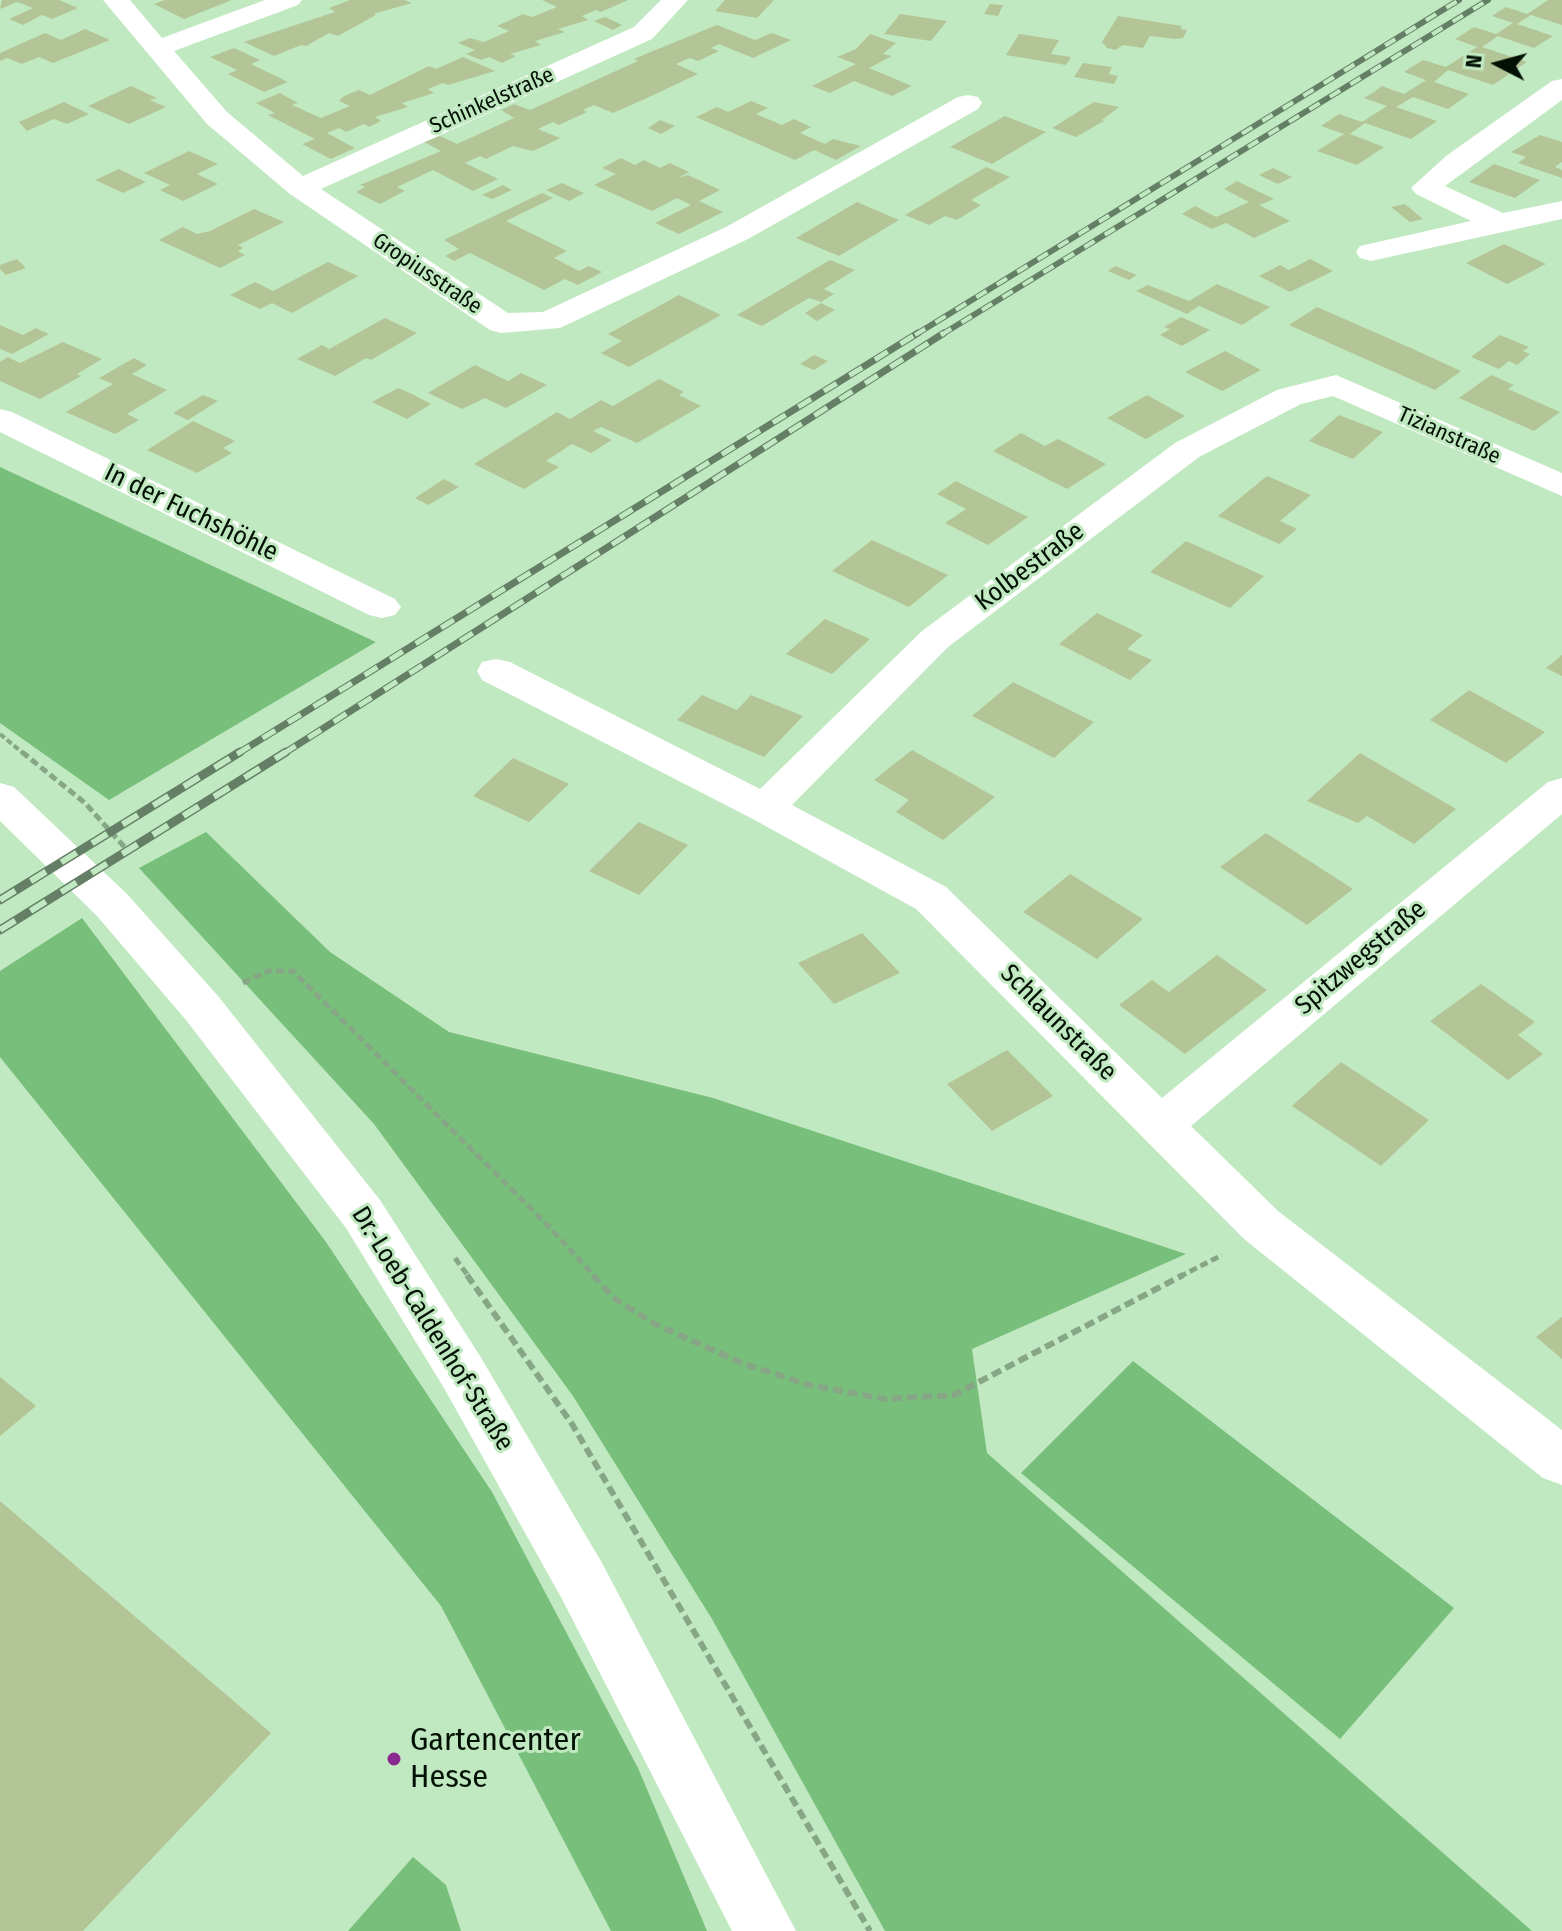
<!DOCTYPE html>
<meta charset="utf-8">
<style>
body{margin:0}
#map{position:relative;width:1562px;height:1931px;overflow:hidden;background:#c1e9c1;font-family:"Fira Sans Condensed",sans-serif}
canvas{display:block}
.north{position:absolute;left:1458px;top:24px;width:80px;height:80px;-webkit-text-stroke:6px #c1e9c1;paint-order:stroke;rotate:276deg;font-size:22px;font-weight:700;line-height:32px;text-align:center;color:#031004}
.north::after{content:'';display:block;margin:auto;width:28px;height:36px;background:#031004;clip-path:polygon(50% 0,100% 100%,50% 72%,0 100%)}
</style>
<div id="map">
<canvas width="1562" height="1931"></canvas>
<div class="north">N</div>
</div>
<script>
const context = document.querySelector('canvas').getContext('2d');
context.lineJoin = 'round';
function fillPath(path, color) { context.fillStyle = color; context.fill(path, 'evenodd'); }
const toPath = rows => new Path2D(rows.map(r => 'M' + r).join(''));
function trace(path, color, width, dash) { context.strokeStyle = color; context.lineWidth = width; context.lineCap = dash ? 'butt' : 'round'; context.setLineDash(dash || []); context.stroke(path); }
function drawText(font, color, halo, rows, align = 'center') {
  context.font = font + ' "Fira Sans Condensed",sans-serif'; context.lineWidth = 6; context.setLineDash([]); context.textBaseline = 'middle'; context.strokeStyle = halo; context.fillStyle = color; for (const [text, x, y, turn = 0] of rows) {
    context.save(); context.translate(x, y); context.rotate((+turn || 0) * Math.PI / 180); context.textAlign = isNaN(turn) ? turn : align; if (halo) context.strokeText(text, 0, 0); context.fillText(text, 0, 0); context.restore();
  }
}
fillPath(toPath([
 [0,467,376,642,109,800,0,723],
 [206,832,330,952,449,1032,713,1098,1186,1254,972,1349,987,1453,1532,1931,885,1931,712,1619,573,1396,374,1124,139,868],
 [82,918,326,1242,492,1492,638,1768,707,1931,611,1931,441,1606,0,1057,0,971],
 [1133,1361,1454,1608,1340,1739,1021,1473],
 [413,1857,446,1885,461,1931,348,1931]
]), '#77bf7b');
fillPath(toPath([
 [59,0,78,8,52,19,42,15,23,25,9,19,33,8,17,2,0,9,2,0],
 [165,0,232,0,184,19,154,4],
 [350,0,404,0,412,3,373,14,376,15,338,36,329,33,306,46,301,45,274,56,244,42,335,12,329,8],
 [542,0,628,0,601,12,596,10,582,16,588,20,558,29,565,32,535,41,541,45,510,54,516,56,502,63,489,57,481,60,466,54,475,50,458,43,470,38,484,42,509,31,497,26,523,14,532,17,557,7],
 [725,0,774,0,757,18,715,11],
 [1548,0,1562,0,1562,25,1531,15,1517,24,1553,36,1534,48,1498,36,1482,47,1527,62,1493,85,1448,70,1434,82,1469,94,1448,109,1413,97,1396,107,1437,121,1411,139,1365,123,1350,134,1384,147,1357,165,1317,151,1344,134,1321,126,1339,114,1362,122,1387,106,1364,98,1374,92,1382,86,1404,94,1426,80,1404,72,1413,66,1423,60,1446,67,1477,47,1455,39,1474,27,1496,34,1513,23,1492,16,1506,7,1527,14],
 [990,4,1003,5,998,16,984,14],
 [900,14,947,21,931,41,884,34],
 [1118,16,1182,26,1181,29,1187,30,1183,38,1175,39,1150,36,1143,48,1123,45,1115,50,1107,48,1102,42],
 [605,17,622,25,613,30,594,21],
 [717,25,755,40,772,33,791,40,753,58,719,44,711,48,719,51,698,61,690,58,676,64,698,74,647,98,613,113,594,105,583,110,587,112,559,125,553,122,538,129,560,138,542,147,532,151,513,146,486,159,480,156,465,163,498,179,473,191,433,170,397,187,405,191,380,204,356,192,365,187,360,185,441,151,424,142,427,141,440,136,457,144,514,118,501,110,514,104,530,110,638,61,634,59,648,53],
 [85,29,110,40,53,63,39,57,22,64,7,58,0,61,0,53,45,33,61,40],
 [870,34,896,43,883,54,892,56,869,68,912,86,892,96,854,81,830,93,812,86,856,64,837,57,856,49],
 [1019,34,1059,40,1051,54,1071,57,1066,65,1006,55],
 [234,48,260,60,251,64,288,82,264,92,228,74,237,70,210,57],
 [463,57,495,71,448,85,443,83,428,89,434,93,402,103,408,107,375,117,381,121,369,127,364,124,346,132,339,128,327,133,355,148,331,159,302,144,315,139,268,115,275,113,256,103,280,93,298,103,292,105,321,118,350,106,339,101,344,96,359,90,370,95,429,66,436,69],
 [1083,63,1112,67,1109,74,1118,76,1114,84,1074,77],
 [131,86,157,98,150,100,166,107,129,124,88,106],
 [751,101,768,108,756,114,782,125,794,119,811,127,800,133,825,144,833,139,861,146,836,160,814,150,795,160,696,117,717,107,728,112],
 [64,102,89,114,67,124,54,119,27,131,19,122],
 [1094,102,1119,107,1102,120,1104,121,1076,137,1052,128],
 [1005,116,1046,132,992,164,950,147],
 [660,120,675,126,661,134,648,128],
 [1540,135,1562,142,1562,162,1555,167,1562,170,1562,178,1518,163,1526,157,1511,152],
 [189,151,218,164,197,174,218,184,183,201,160,190,170,185,144,173],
 [621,158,635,165,644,160,660,168,670,163,689,172,678,178,688,175,720,190,699,201,723,212,679,234,655,223,691,205,677,198,652,211,594,185,616,174,602,168],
 [1494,164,1540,180,1515,198,1469,182],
 [986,167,1010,177,971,200,981,205,957,220,945,216,929,225,905,215],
 [1273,168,1292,177,1278,184,1259,175],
 [119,169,129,174,146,182,123,193,95,180],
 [1237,181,1274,199,1259,205,1290,221,1254,238,1226,223,1212,229,1182,214,1195,206,1216,217,1249,202,1224,189],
 [562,183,584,193,569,201,546,190],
 [503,185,512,190,492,199,482,195],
 [542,193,553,198,506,221,567,251,554,258,579,271,589,266,602,272,578,285,565,279,544,290,470,253,454,261,445,256,459,249,444,240],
 [857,202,899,220,839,256,796,238],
 [1405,204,1423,219,1410,222,1391,207],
 [254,209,284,222,238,245,243,248,238,251,245,255,220,268,159,240,183,227,197,234,210,231],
 [1504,244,1546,264,1507,284,1466,263],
 [17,259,26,268,6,275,0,269,0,265],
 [1310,259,1333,271,1290,292,1259,276,1280,265,1289,270],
 [830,260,855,270,824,289,834,294,821,302,809,298,762,326,737,315],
 [328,262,358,276,292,313,272,303,260,309,230,295,255,282,273,291],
 [1115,266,1137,275,1129,280,1108,271],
 [1217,284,1270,307,1242,325,1199,306,1187,314,1136,291,1148,285,1189,301],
 [679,295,721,315,629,367,601,353,622,341,608,334],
 [821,303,835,310,817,321,805,313],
 [1317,307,1413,349,1461,371,1435,390,1289,325],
 [1181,317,1210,330,1182,346,1160,335,1170,329,1164,327],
 [385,318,417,333,371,360,366,358,335,376,297,359,322,345,329,349],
 [0,325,23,335,36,328,49,334,12,354,0,349],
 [1500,335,1529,347,1523,351,1530,354,1517,365,1509,361,1499,369,1471,357],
 [63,342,102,359,77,374,81,376,40,399,0,381,0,362,8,357,20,363],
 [1225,351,1261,370,1222,391,1185,372],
 [814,355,828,361,814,370,800,364],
 [134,358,147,365,132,374,167,390,127,414,139,420,115,434,66,412,113,384,99,378],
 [475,365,508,381,521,373,547,385,506,408,485,398,462,409,428,393],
 [1491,375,1514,385,1508,389,1560,412,1534,431,1459,398],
 [659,379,684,392,679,395,701,406,637,443,601,427,593,431,612,440,591,453,572,444,546,461,559,467,524,489,474,464,557,412,570,419,601,400,613,406],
 [398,388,412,394,431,404,407,419,372,402],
 [203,395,218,401,188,420,173,413],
 [1147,395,1185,416,1146,439,1107,418],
 [1339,415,1383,432,1353,459,1309,441],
 [193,421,235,441,223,448,232,453,197,473,147,450],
 [1021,433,1045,446,1058,439,1106,464,1067,489,993,451],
 [1267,476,1311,495,1280,521,1297,529,1279,544,1218,516],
 [444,479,459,487,428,505,415,498],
 [956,481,1028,517,988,545,945,523,966,509,937,494],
 [872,540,948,575,909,607,832,571],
 [1186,541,1264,576,1230,608,1150,572],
 [1097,613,1143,635,1127,649,1152,660,1130,680,1059,644],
 [825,619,870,639,832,674,786,654],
 [1562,655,1562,676,1546,668],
 [1013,682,1094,722,1054,758,972,716],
 [1469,690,1545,732,1506,763,1430,720],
 [702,695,737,710,751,695,803,716,764,757,677,720],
 [912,750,995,797,943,840,896,812,909,800,874,780],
 [1360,753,1456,809,1414,844,1367,816,1358,823,1307,801],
 [513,758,569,784,529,822,473,796],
 [639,822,688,845,639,895,589,871],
 [1266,833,1353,889,1307,925,1220,867],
 [1070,874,1143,919,1097,959,1023,912],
 [862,933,900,973,834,1004,798,963],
 [1217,955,1267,990,1185,1054,1119,1005,1152,980,1169,992],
 [1481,984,1535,1022,1518,1035,1543,1054,1508,1080,1430,1021],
 [1007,1050,1053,1096,992,1131,947,1084],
 [1341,1062,1429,1120,1381,1166,1292,1106],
 [1562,1317,1562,1359,1536,1337],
 [0,1377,36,1406,0,1436],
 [0,1501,271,1733,83,1931,0,1931]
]), '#b3c596');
trace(toPath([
 [0,734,24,754]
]), '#86a686', 4, [6, 3]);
trace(toPath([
 [22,752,85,803,128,851],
 [243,983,268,971,293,971,552,1230,595,1277],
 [455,1258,469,1277],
 [1179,1277,1222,1255]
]), '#86a686', 5, [8, 4]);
trace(toPath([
 [467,1275,572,1424,870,1931],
 [593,1275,615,1299,655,1324,744,1364,809,1385,885,1399,954,1395,1183,1275]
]), '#86a686', 6, [10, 5]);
fillPath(toPath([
 [103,0,130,0,162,38,265,0,302,0,298,5,174,51,227,112,303,176,634,27,661,0,688,0,652,39,321,189,508,313,543,312,726,227,958,97,968,95,978,97,982,103,978,109,748,239,560,328,501,333,490,330,290,194,207,124,103,0],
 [1562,79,1562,100,1445,186,1503,213,1562,201,1562,219,1371,261,1360,258,1356,252,1360,246,1471,221,1416,194,1411,188,1446,156,1552,81,1562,79],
 [1336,375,1562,473,1562,496,1333,396,1301,404,1199,457,948,647,792,805,946,887,1162,1098,1548,782,1562,778,1562,814,1191,1126,1278,1211,1562,1430,1562,1485,1543,1478,1244,1239,916,909,751,818,482,680,477,671,482,662,496,659,510,662,760,789,922,631,1175,443,1277,390,1336,375],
 [0,409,12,412,395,599,401,607,395,615,382,618,369,615,0,432,0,409]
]), '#fff');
fillPath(toPath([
 [0,783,14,787,127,894,218,996,380,1200,480,1356,602,1563,796,1931,732,1931,562,1599,444,1388,346,1228,186,1020,97,916,0,821,0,783]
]), '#fff');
const railFar2 = toPath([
 [915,335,1459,0],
 [941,335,1488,0]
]);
const railFar1 = toPath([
 [237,754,918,333],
 [283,754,944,333]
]);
const rail = toPath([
 [0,900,240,752],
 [0,930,286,752]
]);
trace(railFar2, '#647f65', 6);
trace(railFar1, '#647f65', 7);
trace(rail, '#647f65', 9);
trace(railFar2, '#c1e9c1', 4, [12]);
trace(railFar1, '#c1e9c1', 5, [15]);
trace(rail, '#c1e9c1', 6, [18]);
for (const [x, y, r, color] of [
 [394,1759,8,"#8b2991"]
]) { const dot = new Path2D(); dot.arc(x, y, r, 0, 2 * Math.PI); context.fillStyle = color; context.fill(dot); trace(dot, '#c1e9c1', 3); }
drawText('22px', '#031004', '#c1e9c1', [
 ["Schinkelstraße",492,101,-24],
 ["Gropiusstraße",427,274,34],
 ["Tizianstraße",1449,436,24]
]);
drawText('26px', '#031004', '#c1e9c1', [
 ["In der Fuchshöhle",191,513,26],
 ["Kolbestraße",1030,567,-37],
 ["Spitzwegstraße",1361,958,-40],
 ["Schlaunstraße",1058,1023,45],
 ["Dr.-Loeb-Caldenhof-Straße",432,1329,58]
]);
drawText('32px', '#031004', '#c1e9c1', [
 ["Gartencenter",410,1741],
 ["Hesse",410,1778]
], 'left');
</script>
